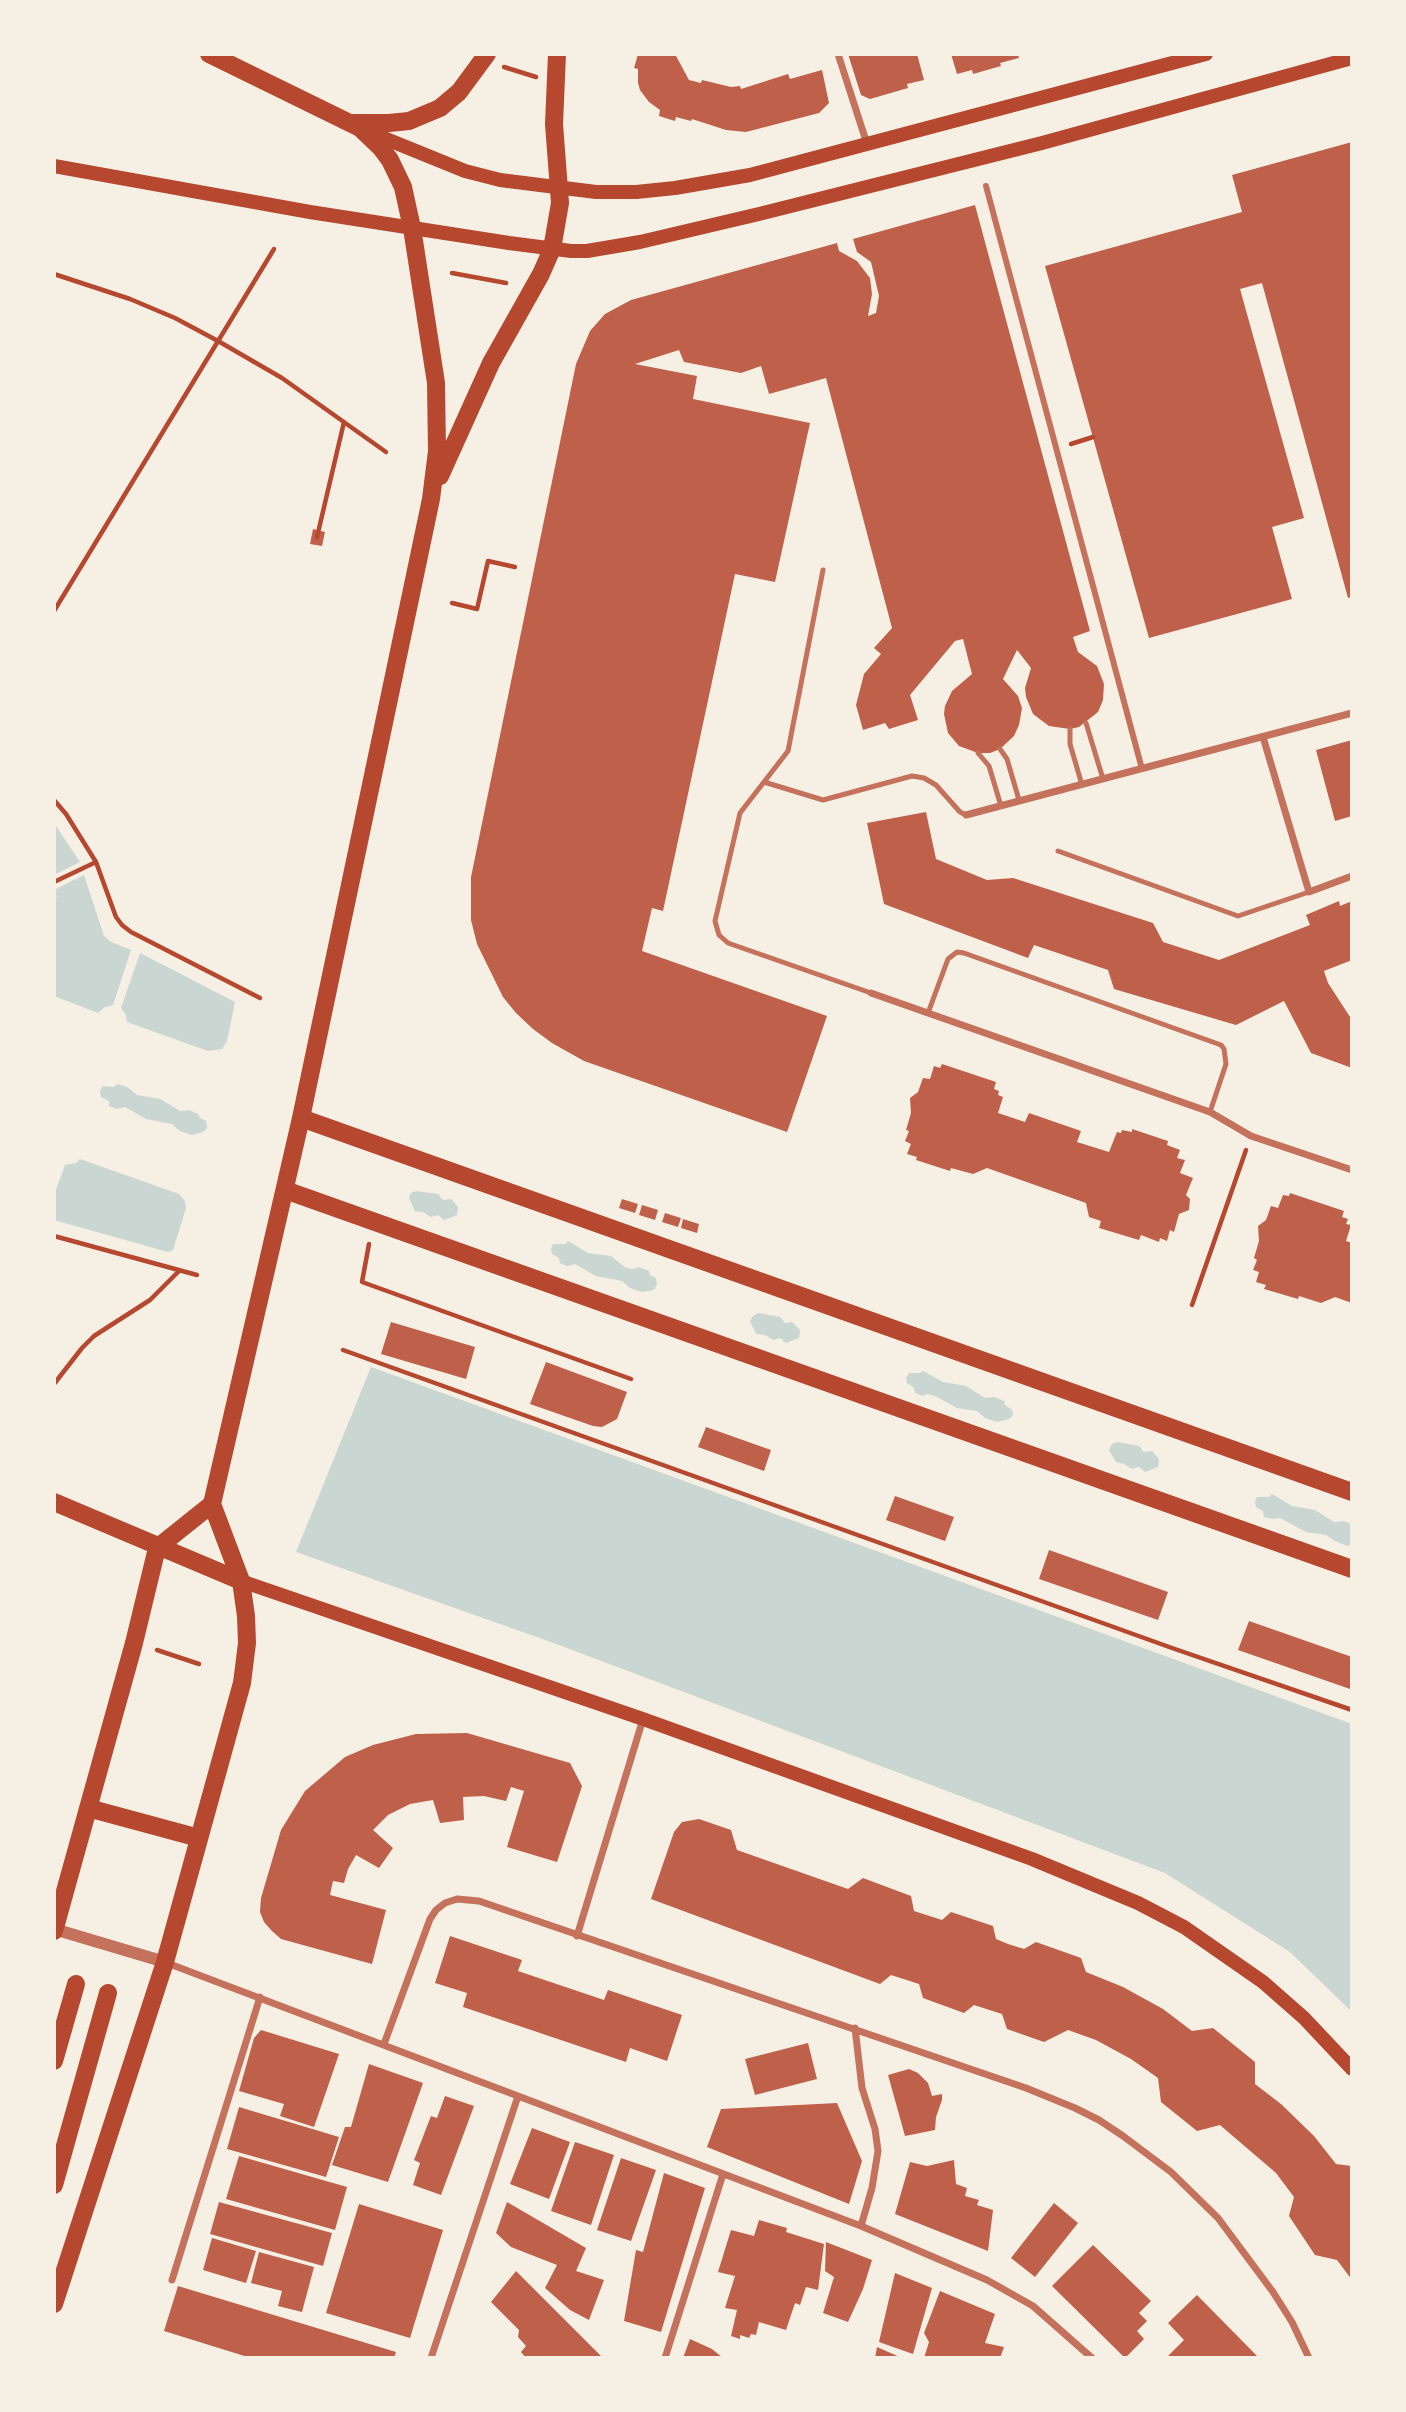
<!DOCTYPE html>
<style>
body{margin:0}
#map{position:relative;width:1406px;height:2412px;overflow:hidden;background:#f6efe4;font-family:Barlow,sans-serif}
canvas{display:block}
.frame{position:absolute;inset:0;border:56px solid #f6efe4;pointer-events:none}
</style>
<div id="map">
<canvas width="1406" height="2412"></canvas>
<div class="frame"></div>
</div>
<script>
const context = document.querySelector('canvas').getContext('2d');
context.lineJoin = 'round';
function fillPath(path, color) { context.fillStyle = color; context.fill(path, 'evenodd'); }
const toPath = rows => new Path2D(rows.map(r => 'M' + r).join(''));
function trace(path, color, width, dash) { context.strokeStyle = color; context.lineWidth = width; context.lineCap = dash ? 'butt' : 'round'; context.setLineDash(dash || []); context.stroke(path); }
fillPath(toPath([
 [54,823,80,862,54,875],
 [84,875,104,936,111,942,131,950,113,1005,105,1007,98,1013,54,996,54,899,57,897,54,890],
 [140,953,235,1002,227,1041,222,1049,208,1051,127,1022,126,1015,121,1008],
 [117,1084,127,1087,137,1095,160,1099,180,1111,189,1110,198,1114,200,1118,206,1121,207,1128,203,1132,192,1135,180,1131,172,1124,146,1119,125,1107,117,1109,109,1106,109,1101,101,1097,100,1091,103,1086,114,1087],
 [80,1159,179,1194,185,1201,186,1208,173,1250,168,1252,54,1220,54,1195,65,1165,76,1163],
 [416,1191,438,1194,443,1200,451,1199,458,1207,457,1215,444,1220,438,1215,431,1217,423,1212,415,1211,409,1198,411,1193],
 [568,1241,588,1253,611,1256,626,1268,633,1269,639,1267,649,1271,650,1275,656,1278,657,1285,654,1290,642,1292,630,1288,622,1281,596,1276,575,1264,567,1266,560,1263,559,1258,552,1254,551,1249,553,1244,565,1244],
 [758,1313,780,1317,785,1323,792,1322,800,1330,799,1338,786,1343,780,1338,773,1340,765,1335,756,1334,750,1321,753,1316],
 [371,1367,1352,1724,1352,2012,1290,1952,1165,1873,551,1642,296,1552],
 [923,1371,943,1382,966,1386,985,1398,994,1397,1004,1401,1005,1405,1012,1410,1013,1415,1009,1419,997,1422,985,1418,977,1411,957,1408,935,1396,927,1394,923,1396,915,1393,914,1388,907,1383,906,1378,909,1373,920,1373],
 [1117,1442,1139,1446,1144,1452,1152,1451,1159,1459,1158,1467,1145,1472,1139,1467,1132,1469,1124,1464,1116,1462,1109,1450,1112,1444],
 [1272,1494,1292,1506,1315,1510,1334,1522,1343,1521,1352,1524,1352,1544,1347,1546,1335,1541,1326,1535,1306,1532,1280,1518,1272,1519,1264,1517,1263,1511,1256,1507,1255,1502,1257,1497,1269,1497]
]), '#c9d6d2');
fillPath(toPath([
 [638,54,675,54,689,80,701,83,702,80,731,87,740,86,741,89,788,74,790,79,822,70,829,103,819,113,746,132,726,130,692,119,691,121,676,117,675,121,659,116,660,110,649,102,640,90,638,83,638,69,634,68],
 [848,54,917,54,924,80,907,84,908,88,870,99,861,95],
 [951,54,1018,54,1019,58,1000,63,1001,66,973,74,972,70,957,74],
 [1352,142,1352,597,1348,598,1262,283,1240,289,1304,518,1272,527,1292,599,1149,638,1045,266,1242,212,1232,175],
 [975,205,1090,631,1073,637,1078,652,1097,666,1104,684,1103,700,1098,712,1079,727,1070,729,1049,726,1033,714,1026,697,1025,688,1031,668,1017,650,1003,679,1018,696,1022,708,1019,725,1014,736,1000,749,990,753,978,753,959,746,948,733,944,714,945,706,952,691,972,674,963,639,955,641,910,695,918,720,889,729,885,723,863,730,856,705,864,674,881,654,874,648,892,628,826,378,769,394,761,366,741,373,684,362,679,350,635,364,697,376,693,399,810,423,775,582,735,574,663,911,652,908,642,951,827,1016,787,1132,584,1061,552,1043,533,1029,516,1013,503,997,477,944,471,920,471,877,576,364,590,331,605,314,631,300,837,243,839,251,857,261,870,278,872,294,868,316,876,313,879,296,871,262,857,252,853,239],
 [313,529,325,532,322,546,310,544],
 [1352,740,1352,816,1335,821,1316,750],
 [926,812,936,859,987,880,1013,878,1153,923,1163,942,1219,960,1310,925,1306,915,1339,901,1340,906,1352,901,1352,960,1324,971,1328,983,1352,1020,1352,1068,1311,1053,1284,1001,1236,1025,1114,989,1108,970,1034,945,1028,958,884,904,867,823],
 [942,1064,996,1082,994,1089,999,1091,998,1095,1003,1097,998,1113,1025,1122,1029,1113,1081,1131,1077,1142,1109,1152,1117,1132,1121,1133,1122,1130,1132,1132,1132,1129,1168,1141,1167,1145,1180,1150,1177,1158,1185,1160,1180,1173,1193,1178,1186,1195,1190,1199,1189,1210,1179,1214,1174,1232,1170,1230,1167,1241,1160,1238,1159,1242,1141,1235,1139,1240,1099,1228,1101,1221,1089,1217,1086,1203,987,1168,973,1174,951,1168,950,1171,916,1160,917,1157,907,1154,911,1144,905,1141,909,1131,906,1130,911,1113,910,1098,918,1092,923,1078,930,1079,934,1066,940,1068],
 [1290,1193,1344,1211,1342,1217,1348,1219,1346,1224,1351,1225,1346,1241,1352,1243,1352,1303,1335,1297,1321,1303,1299,1296,1298,1299,1264,1289,1266,1285,1256,1282,1259,1272,1253,1270,1257,1260,1254,1258,1259,1241,1258,1226,1266,1220,1271,1206,1278,1208,1283,1195,1289,1196],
 [622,1199,638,1204,635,1213,619,1208],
 [642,1205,658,1210,655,1220,639,1215],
 [665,1213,681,1218,678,1227,662,1222],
 [683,1219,699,1224,697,1233,681,1228],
 [391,1322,475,1347,466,1379,381,1354],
 [546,1362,627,1392,617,1419,602,1427,593,1426,530,1404],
 [706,1427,771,1450,764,1471,698,1447],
 [895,1496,954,1517,945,1541,886,1520],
 [1049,1550,1168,1592,1158,1620,1039,1579],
 [1249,1621,1352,1657,1350,1689,1238,1650],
 [467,1733,570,1763,582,1786,557,1862,507,1847,524,1791,511,1787,506,1801,484,1796,463,1797,464,1820,440,1823,433,1800,410,1804,388,1815,373,1830,393,1848,379,1868,356,1855,348,1869,344,1883,333,1881,330,1895,386,1910,372,1964,281,1939,272,1931,264,1922,260,1912,261,1898,281,1830,305,1791,345,1757,373,1745,416,1734],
 [699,1819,731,1830,737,1850,848,1889,863,1878,911,1896,914,1911,942,1920,951,1912,993,1926,996,1939,1008,1944,1024,1949,1036,1942,1081,1958,1086,1972,1123,1987,1163,2009,1192,2031,1213,2028,1255,2062,1255,2084,1281,2104,1314,2136,1336,2164,1352,2166,1352,2280,1337,2260,1315,2255,1289,2216,1294,2197,1276,2173,1220,2125,1197,2131,1161,2102,1158,2078,1131,2059,1096,2040,1068,2030,1044,2042,1007,2029,1002,2014,974,2005,964,2013,923,1998,919,1984,891,1975,880,1984,651,1899,674,1832,682,1822],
 [450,1936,522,1960,518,1971,604,2000,608,1990,682,2015,667,2061,630,2048,626,2062,463,2007,467,1993,435,1983],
 [261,2030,339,2054,314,2127,280,2116,284,2104,239,2091,254,2038],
 [808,2043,817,2079,755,2095,745,2059],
 [369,2064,423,2083,388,2182,332,2165,345,2127,351,2127],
 [909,2069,918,2073,928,2083,932,2096,942,2094,942,2100,936,2117,935,2130,905,2136,888,2075],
 [445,2096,474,2106,441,2195,413,2185,420,2163,414,2160,431,2116,437,2118],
 [837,2103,862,2161,849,2204,707,2147,721,2109],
 [239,2107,339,2137,326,2177,227,2149],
 [532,2128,570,2142,549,2199,510,2184],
 [575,2142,614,2155,591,2225,551,2211],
 [239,2156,347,2187,335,2230,226,2199],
 [621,2158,656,2170,631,2241,597,2230],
 [954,2160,956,2184,967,2188,965,2196,979,2200,977,2205,993,2210,988,2251,895,2214,910,2162,927,2166],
 [664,2173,705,2188,661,2332,624,2321,636,2250,643,2252],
 [219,2202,332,2233,323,2266,210,2234],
 [507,2202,586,2248,576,2271,604,2280,589,2320,570,2310,545,2288,557,2265,511,2247,496,2233],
 [1054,2203,1078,2223,1035,2277,1011,2258],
 [359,2204,443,2230,410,2338,326,2313],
 [759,2220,787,2228,786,2232,824,2244,818,2290,806,2287,800,2305,795,2303,786,2330,759,2322,756,2335,751,2334,749,2338,740,2335,740,2339,731,2336,737,2310,725,2308,735,2276,718,2272,731,2230,754,2236],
 [212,2238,256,2251,246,2283,203,2270],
 [826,2242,872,2260,863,2289,848,2322,823,2313,834,2277,825,2271],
 [1093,2245,1151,2301,1139,2313,1147,2321,1137,2331,1144,2339,1125,2358,1052,2286],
 [259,2252,314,2267,302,2312,278,2306,282,2291,251,2283],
 [516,2271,603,2358,526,2358,521,2352,526,2346,518,2337,519,2330,491,2302],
 [895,2273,932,2288,913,2354,879,2342],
 [178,2286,396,2352,394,2358,251,2358,164,2331],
 [940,2291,995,2314,985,2343,1004,2347,1000,2358,924,2358,929,2342,924,2333],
 [1197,2295,1259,2358,1166,2358,1184,2340,1168,2323],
 [690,2339,712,2349,723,2358,683,2358],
 [877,2347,902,2358,875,2358]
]), '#bf614a');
trace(toPath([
 [504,67,536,77],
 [452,273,506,283],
 [54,274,130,299,175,318,218,341,282,378,386,452],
 [1071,444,1093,437],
 [317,537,344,422],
 [452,603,477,609,488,561,515,567],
 [54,611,274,249],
 [54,800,66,814,96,862,116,917,122,925,131,932,260,998],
 [54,882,96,862],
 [54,1236,197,1275],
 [369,1244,362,1282,631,1379],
 [1192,1305,1246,1150],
 [343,1350,1172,1648,1352,1710],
 [54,1384,82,1348,94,1336,150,1300,179,1271],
 [157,1650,199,1664]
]), '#b5482f', 4.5);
trace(toPath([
 [823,570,788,751,740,813,715,921,719,935,728,943,871,993],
 [1086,723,1103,779],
 [1070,729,1070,744,1082,785],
 [1000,749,1007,759,1019,800],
 [978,753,989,766,1001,806],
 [764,782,823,800,912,776,924,778,936,785,960,812,966,815],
 [1058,851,1238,916,1309,892],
 [928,1013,948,959,957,952,964,953,1221,1045,1224,1049,1226,1064,1210,1112]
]), '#c5725c', 5);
trace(toPath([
 [986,186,1142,769]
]), '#c5725c', 6);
trace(toPath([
 [838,54,867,144],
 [1263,737,1309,892,1352,876],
 [966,815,1352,713],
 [871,993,1210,1112,1251,1136,1352,1170],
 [577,1936,643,1719],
 [167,1963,861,2226,987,2280,1033,2306,1092,2358],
 [855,2028,862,2088,875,2129,878,2151,872,2188,861,2226],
 [384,2044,430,1919,436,1910,445,1903,457,1899,479,1901,1026,2088,1075,2108,1099,2120,1123,2136,1171,2172,1218,2218,1273,2292,1292,2322,1309,2358],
 [172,2280,260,1997],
 [431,2358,518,2096],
 [665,2358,723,2174]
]), '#c5725c', 7);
trace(toPath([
 [54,1929,165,1962]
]), '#c5725c', 12);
trace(toPath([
 [369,132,465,171,500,180,596,192,636,192,675,188,750,175,1206,54],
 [54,166,310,212,509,243,571,251,587,251,640,242,759,214,1042,143,1352,58],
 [241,1581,643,1719,1032,1859,1138,1903,1184,1927,1263,1982,1304,2018,1352,2069]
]), '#b5482f', 14);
trace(toPath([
 [352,123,389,123,409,121,440,108,459,92,487,54],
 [440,476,491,363,541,274,552,249,560,203,554,124,557,54],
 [301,1118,1352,1492],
 [285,1190,1352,1569],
 [54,1502,241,1581],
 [157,1548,212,1504],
 [88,1808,199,1838],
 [54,1931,134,1643,157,1548],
 [54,2061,76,1984],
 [54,2185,108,1993],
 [54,2304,165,1962,242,1683,247,1643,246,1616,241,1581,212,1504,301,1118,431,499,437,451,436,383,412,228,403,187,390,160,381,148,360,128,209,54]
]), '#b5482f', 18);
</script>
